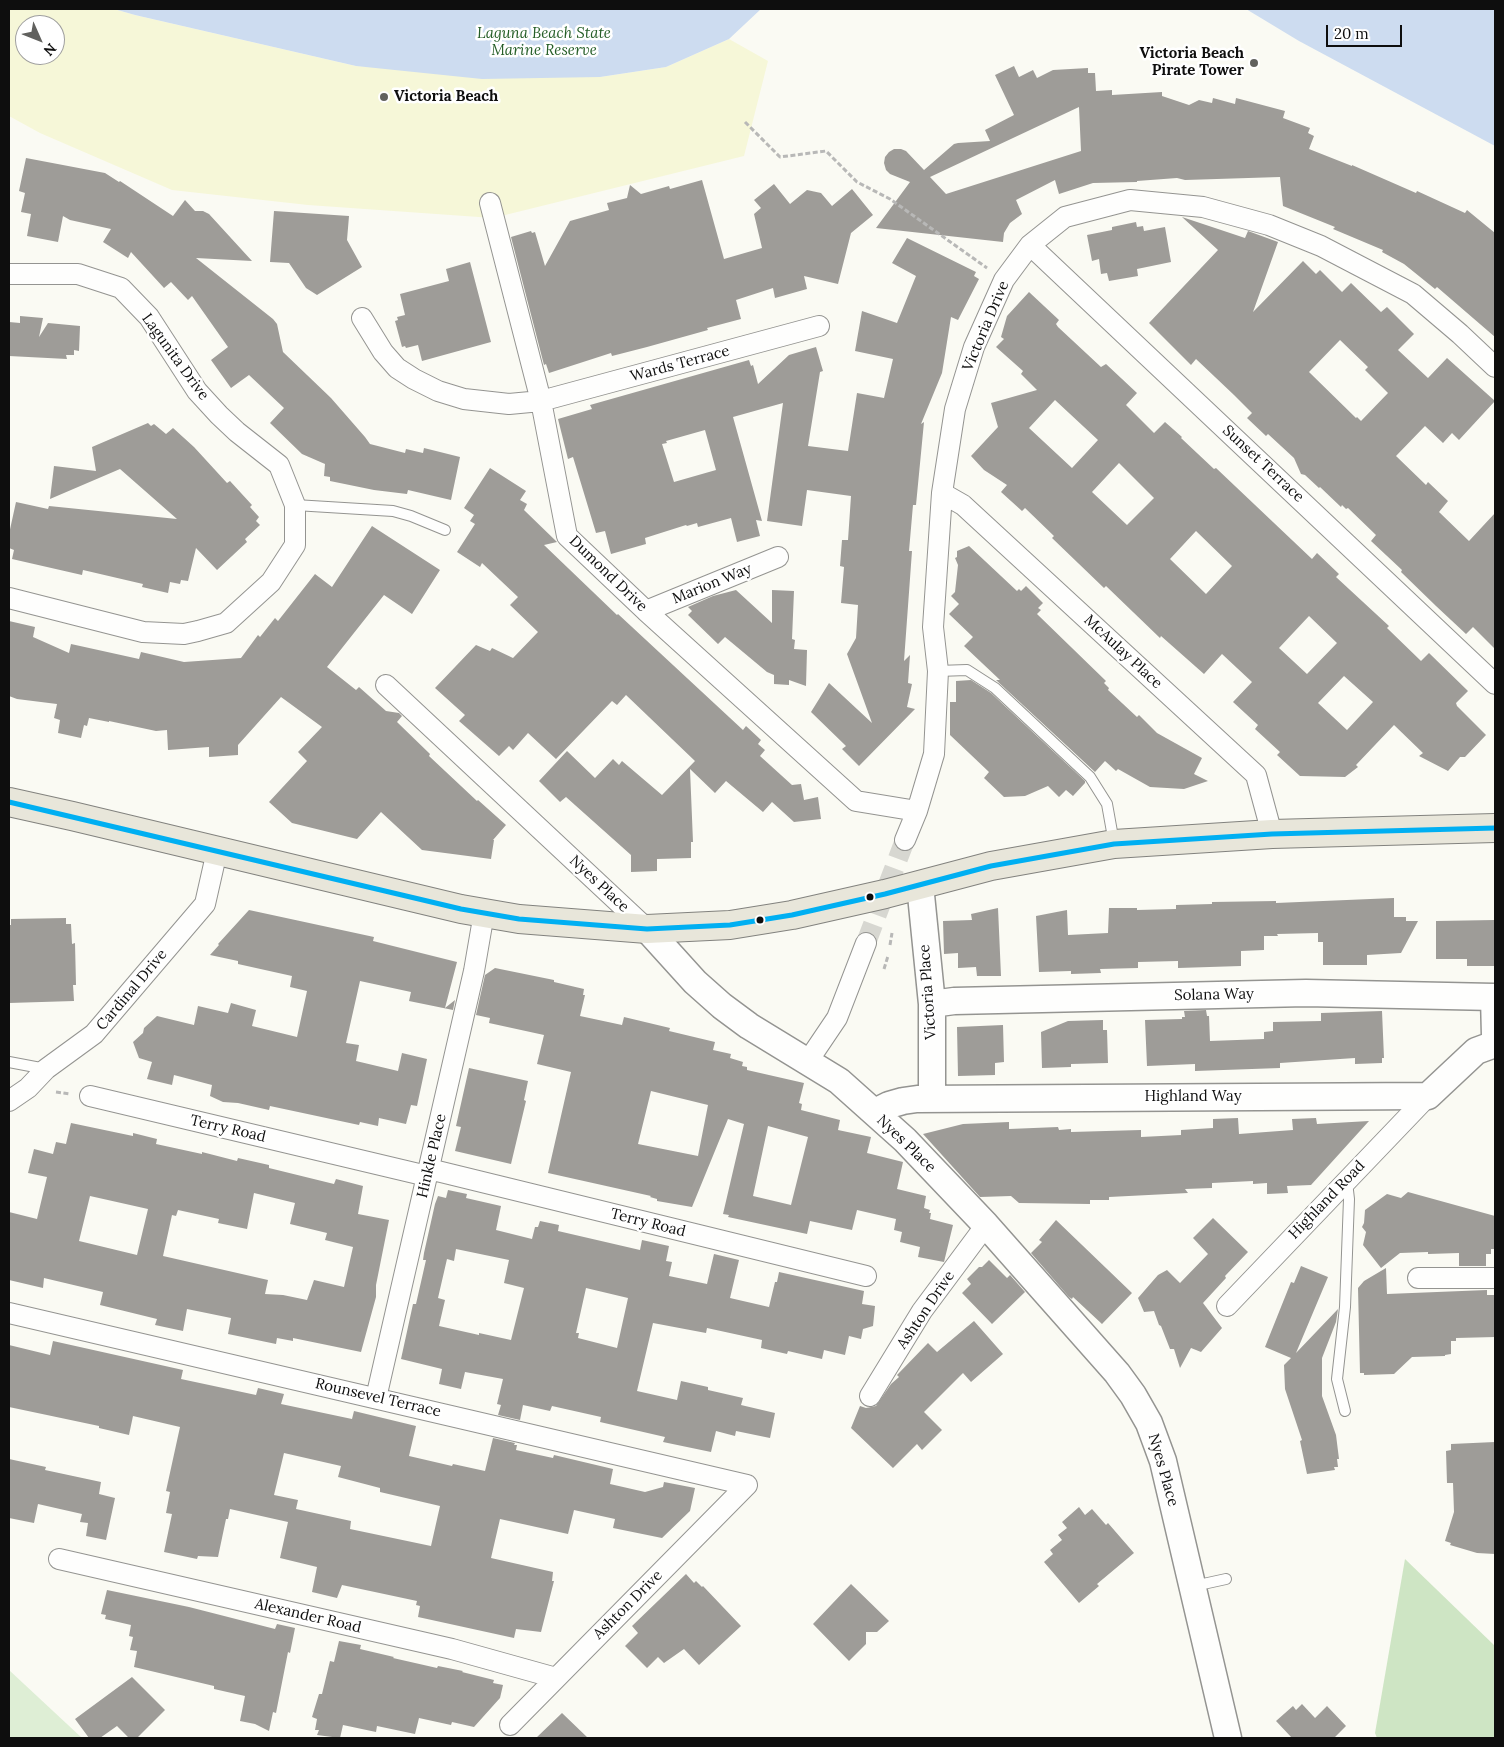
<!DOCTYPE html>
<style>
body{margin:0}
#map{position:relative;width:1504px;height:1747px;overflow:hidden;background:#fafaf3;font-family:Lora,serif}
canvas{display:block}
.frame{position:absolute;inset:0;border:10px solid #0e0e0e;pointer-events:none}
.north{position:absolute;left:15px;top:15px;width:50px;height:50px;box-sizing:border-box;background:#fff;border:1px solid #9f9f9f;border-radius:50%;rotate:134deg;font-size:14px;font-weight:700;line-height:20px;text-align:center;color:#0e0e0e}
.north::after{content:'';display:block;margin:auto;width:18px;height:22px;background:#61615e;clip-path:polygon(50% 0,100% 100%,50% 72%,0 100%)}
.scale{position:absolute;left:1326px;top:25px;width:76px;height:22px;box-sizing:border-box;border:2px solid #0e0e0e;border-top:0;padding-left:6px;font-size:15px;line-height:18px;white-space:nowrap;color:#0e0e0e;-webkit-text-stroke:4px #fff;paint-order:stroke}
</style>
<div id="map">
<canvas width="1504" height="1747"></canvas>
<div class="frame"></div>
<div class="north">N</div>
<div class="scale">20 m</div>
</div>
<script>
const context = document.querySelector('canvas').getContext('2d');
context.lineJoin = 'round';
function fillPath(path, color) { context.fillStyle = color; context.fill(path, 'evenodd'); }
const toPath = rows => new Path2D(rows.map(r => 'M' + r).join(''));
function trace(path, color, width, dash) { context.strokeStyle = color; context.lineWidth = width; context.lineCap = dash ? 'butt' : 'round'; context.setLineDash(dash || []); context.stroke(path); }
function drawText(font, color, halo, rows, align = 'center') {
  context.font = font + ' Lora,serif'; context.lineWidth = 5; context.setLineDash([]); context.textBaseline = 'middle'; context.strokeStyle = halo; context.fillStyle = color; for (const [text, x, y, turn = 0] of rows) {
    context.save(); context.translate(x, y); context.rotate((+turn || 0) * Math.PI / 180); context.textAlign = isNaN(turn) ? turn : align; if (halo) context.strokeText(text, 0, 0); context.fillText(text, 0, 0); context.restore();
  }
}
fillPath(toPath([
 [9,1670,82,1738,9,1738]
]), '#deeed5');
fillPath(toPath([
 [1405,1559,1495,1646,1495,1738,1377,1738,1375,1733]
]), '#cee5c4');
fillPath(toPath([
 [9,9,114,9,135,15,356,66,600,77,666,67,729,39,768,61,744,156,493,218,308,205,172,190,40,133,9,116],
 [25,25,55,25,55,55,25,55]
]), '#f6f7d8');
fillPath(toPath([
 [114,9,761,9,729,39,666,67,600,77,482,79,356,66,135,15],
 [1246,9,1495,9,1495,146,1299,41]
]), '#cddcf0');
fillPath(toPath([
 [1014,66,1019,77,1033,70,1037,78,1053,70,1088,68,1088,73,1095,73,1096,91,1112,90,1112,95,1162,92,1162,96,1189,105,1199,100,1212,103,1213,98,1235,104,1236,98,1285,111,1283,118,1310,128,1308,133,1314,136,1309,149,1352,166,1352,165,1416,193,1417,191,1465,213,1467,210,1495,233,1495,337,1437,287,1435,289,1404,264,1382,252,1383,250,1333,229,1335,227,1283,206,1280,177,1185,180,1177,178,1137,181,1137,182,1093,183,1059,194,1055,180,1016,200,1022,214,1010,223,1004,233,1003,242,876,228,910,182,890,174,886,170,884,163,885,157,889,152,894,149,901,149,906,151,924,170,954,144,958,143,990,141,985,130,1014,115,995,75],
 [1079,107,1081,151,946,194,930,177],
 [26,158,105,173,119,182,120,181,173,216,185,200,195,211,203,211,209,214,252,261,196,258,273,319,277,324,283,352,331,398,365,437,370,444,405,453,406,449,423,453,424,448,460,457,451,500,408,490,407,494,374,490,330,481,330,477,324,476,325,464,302,454,270,423,284,408,249,375,231,388,211,360,228,347,192,296,188,300,171,282,164,288,131,252,128,258,103,242,111,229,70,220,63,216,58,242,27,236,31,214,21,212,25,193,19,191],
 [702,180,724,259,762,248,754,214,761,208,754,200,774,184,790,204,807,190,821,193,832,206,852,189,873,215,851,233,838,284,804,276,807,289,775,298,773,288,736,300,741,319,707,328,708,330,647,347,612,356,611,353,549,373,546,364,544,365,511,237,531,231,532,233,535,232,545,266,570,221,609,210,607,203,627,198,630,185,641,194,669,186,670,189],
 [274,211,349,216,347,240,362,267,317,295,306,288,289,263,270,262],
 [1182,217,1245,238,1248,231,1278,242,1253,312,1303,261,1316,274,1320,270,1342,292,1351,283,1381,312,1387,307,1414,334,1398,350,1428,378,1447,358,1495,401,1459,440,1452,433,1443,443,1425,426,1396,456,1426,485,1428,482,1448,501,1439,512,1469,541,1495,513,1495,649,1473,627,1466,634,1436,606,1401,572,1402,570,1371,541,1376,535,1348,508,1346,509,1342,505,1341,507,1320,487,1319,488,1305,475,1301,474,1294,458,1268,434,1266,436,1247,418,1252,413,1234,395,1196,359,1191,365,1149,323,1218,250],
 [1340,340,1368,367,1365,370,1388,393,1361,421,1357,417,1356,418,1309,372],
 [1136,222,1137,227,1143,226,1144,231,1165,227,1171,262,1137,269,1138,276,1109,281,1107,273,1101,274,1099,259,1092,261,1087,235,1112,230,1112,227],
 [907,238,976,272,974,276,979,279,958,320,951,317,942,373,921,424,924,422,916,505,913,505,909,551,912,551,904,661,910,655,908,683,912,684,907,707,915,709,859,766,842,749,846,746,811,712,829,683,872,723,847,654,856,638,858,605,841,603,844,567,840,566,842,540,848,540,851,496,807,490,802,526,767,521,783,403,733,417,762,521,756,520,760,536,737,542,731,518,698,527,697,523,687,526,686,525,645,538,646,544,611,554,605,531,596,533,573,457,568,459,558,419,592,409,590,405,749,360,751,366,753,365,758,384,789,355,816,347,823,371,820,372,808,446,848,451,857,393,884,398,893,359,855,351,862,311,897,323,916,276,892,263],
 [705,430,716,470,674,482,662,444,667,443,666,441],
 [470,262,491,342,422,361,418,345,406,348,405,346,402,347,395,321,398,320,397,317,405,315,400,294,449,281,446,269],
 [1029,292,1059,320,1056,324,1058,327,1101,367,1106,364,1137,393,1126,405,1154,433,1165,422,1182,437,1181,438,1214,469,1216,468,1312,559,1317,553,1339,574,1336,577,1389,626,1387,628,1421,661,1429,653,1468,691,1456,703,1457,706,1486,735,1465,757,1460,757,1448,771,1419,756,1423,753,1394,725,1356,765,1358,767,1345,777,1300,776,1277,755,1280,752,1255,729,1258,725,1233,702,1252,682,1222,654,1204,674,1161,636,1160,638,1106,586,1104,588,1052,538,1054,536,1025,508,1022,511,1001,492,1007,485,984,470,971,456,998,427,991,403,1037,390,1021,374,1023,371,996,347,1004,339,1001,337,1007,316],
 [1055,400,1098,440,1072,468,1029,428],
 [1119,463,1154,498,1127,525,1092,492],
 [1196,531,1232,566,1206,594,1170,559],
 [1309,616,1337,643,1307,674,1279,648],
 [1344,676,1373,702,1347,730,1318,703],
 [20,316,43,318,39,337,48,323,80,326,79,351,74,350,74,355,66,355,67,359,9,356,9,322,20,323],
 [148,423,151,426,154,424,166,434,173,428,194,447,227,483,230,481,252,505,250,507,259,517,256,521,260,525,245,539,247,542,217,570,196,548,188,581,181,580,180,584,170,582,168,593,142,587,143,584,83,570,82,575,12,559,14,550,9,548,9,534,16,502,48,509,49,506,177,519,120,469,50,499,54,466,96,471,92,447],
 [490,468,526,491,520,500,527,504,524,510,557,542,544,545,617,615,618,614,743,730,746,726,761,740,758,744,765,750,760,756,792,785,801,784,804,800,818,797,821,819,794,822,772,802,763,812,726,781,715,793,690,769,693,842,691,842,691,858,657,859,657,871,631,872,631,855,566,797,560,802,539,781,567,751,595,778,613,759,619,765,622,761,662,795,695,761,626,695,617,705,612,701,556,759,528,733,513,750,509,746,499,756,459,721,465,715,435,688,476,645,490,651,492,648,513,658,538,632,510,605,518,597,482,563,480,567,457,552,475,524,470,521,474,515,464,508],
 [372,526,440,570,412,614,384,595,327,667,356,690,359,687,386,711,399,713,402,716,397,722,430,754,429,756,477,801,478,800,506,825,493,840,494,840,491,859,422,850,381,812,357,839,292,823,269,802,307,761,298,752,322,727,281,697,238,745,238,755,209,757,209,747,168,750,167,730,156,731,109,721,109,722,89,718,87,726,84,725,81,738,58,733,60,720,54,718,57,704,17,699,9,696,9,621,35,627,33,637,69,653,71,644,139,659,141,652,184,662,241,658,258,635,260,637,275,618,278,621,315,574,332,587],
 [969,546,1017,591,1019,589,1021,591,1026,586,1043,603,1038,608,1041,610,1037,614,1106,681,1104,683,1109,688,1108,690,1137,717,1139,715,1157,733,1202,758,1194,774,1208,781,1184,789,1150,787,1118,769,1116,771,1105,761,1095,772,996,680,1000,680,964,646,973,637,949,614,959,604,951,596,955,592,958,565,955,558,957,557,957,551],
 [736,590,772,623,772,590,794,591,792,639,795,640,794,649,807,650,806,686,789,680,789,685,774,684,774,675,767,672,725,637,718,644,688,615,692,611,688,607,713,596],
 [971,680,991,693,1085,781,1085,783,1073,796,1066,790,1059,797,1048,786,1025,796,1004,797,984,778,989,772,950,735,950,702,956,702,956,681],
 [1394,898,1394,917,1406,917,1406,921,1418,921,1401,953,1367,955,1367,965,1323,965,1323,942,1318,942,1318,933,1277,934,1278,936,1264,936,1264,950,1241,951,1241,966,1178,968,1178,961,1138,962,1138,968,1100,969,1101,973,1071,974,1071,971,1039,972,1036,916,1067,910,1068,935,1108,933,1109,908,1137,908,1137,910,1176,909,1176,905,1212,904,1212,902,1276,901,1276,903],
 [998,908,1001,976,977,976,976,967,958,968,958,953,944,954,943,921,972,920,971,914],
 [249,910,374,937,373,941,457,962,445,1008,455,1000,453,1010,409,1001,411,992,360,981,346,1043,359,1045,356,1061,398,1071,402,1053,427,1059,417,1106,411,1105,406,1124,379,1118,378,1126,360,1122,359,1125,270,1106,269,1110,238,1103,223,1102,210,1096,212,1085,174,1075,172,1085,147,1079,152,1062,139,1058,133,1042,143,1033,144,1028,157,1016,194,1025,198,1006,228,1013,231,1003,256,1010,252,1026,297,1037,307,991,290,987,292,976,238,964,238,961,210,955,219,945,218,944],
 [66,918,66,924,71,924,72,944,75,943,76,985,73,985,74,1001,9,1003,9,925,11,925,11,919],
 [1495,920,1495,966,1467,966,1467,959,1436,959,1436,921],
 [495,968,554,980,554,982,584,989,583,995,585,995,580,1016,622,1025,624,1017,670,1028,669,1031,715,1042,713,1050,731,1054,730,1058,743,1062,742,1066,747,1067,747,1070,804,1083,799,1103,802,1104,801,1110,840,1120,838,1130,871,1137,867,1153,903,1162,897,1189,926,1196,924,1208,930,1210,929,1213,931,1213,930,1219,953,1225,944,1262,918,1257,920,1247,900,1242,902,1232,894,1230,896,1219,857,1210,852,1230,810,1221,807,1234,728,1217,729,1215,723,1214,744,1124,728,1119,692,1207,657,1201,657,1199,650,1197,651,1196,548,1173,571,1072,537,1064,544,1035,489,1023,490,1018,476,1015,485,975],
 [651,1091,708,1105,698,1156,638,1144],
 [768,1126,808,1137,791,1205,753,1196],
 [1206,1010,1207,1016,1209,1016,1210,1041,1264,1039,1264,1032,1273,1031,1273,1022,1321,1021,1321,1013,1382,1011,1384,1058,1382,1058,1382,1063,1355,1064,1355,1058,1280,1063,1280,1068,1195,1071,1195,1064,1147,1066,1145,1020,1182,1019,1182,1017,1185,1017,1184,1011],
 [1103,1020,1103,1030,1107,1030,1108,1063,1071,1064,1071,1067,1042,1068,1041,1032,1068,1021],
 [1003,1025,1004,1062,995,1063,995,1075,958,1076,957,1027],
 [469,1068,528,1081,524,1100,526,1101,511,1164,455,1151,461,1127,456,1126],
 [1238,1118,1239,1134,1293,1130,1292,1119,1316,1118,1317,1124,1369,1121,1311,1185,1287,1186,1288,1193,1267,1194,1267,1183,1253,1184,1253,1181,1212,1183,1212,1188,1185,1189,1188,1193,1109,1197,1109,1200,1090,1200,1090,1204,1019,1203,1011,1196,980,1197,923,1134,963,1124,1009,1122,1009,1129,1058,1127,1059,1130,1071,1129,1071,1132,1141,1130,1141,1137,1181,1135,1181,1130,1213,1128,1213,1119],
 [71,1123,133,1136,133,1133,157,1139,156,1144,202,1154,202,1152,237,1161,238,1158,269,1165,269,1168,334,1184,336,1179,363,1186,358,1214,389,1220,376,1285,376,1297,361,1352,293,1338,293,1341,277,1338,276,1344,228,1334,231,1318,187,1309,183,1331,155,1325,157,1319,100,1305,103,1292,44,1278,43,1288,9,1280,9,1212,37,1219,47,1177,28,1173,34,1149,53,1154,56,1142,66,1144],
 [254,1193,295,1203,290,1224,327,1233,325,1240,353,1247,344,1287,314,1280,307,1300,283,1295,265,1294,268,1280,163,1256,172,1215,176,1216,178,1210,219,1219,218,1223,247,1229],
 [90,1196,148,1209,137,1255,79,1241],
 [448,1190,467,1194,466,1198,501,1206,496,1230,532,1239,535,1227,538,1227,540,1221,559,1225,558,1231,640,1250,642,1240,669,1246,666,1261,672,1262,669,1276,707,1284,714,1254,739,1260,730,1298,769,1307,775,1282,777,1282,779,1272,864,1291,862,1304,875,1306,873,1326,863,1329,861,1339,849,1336,845,1355,824,1350,822,1359,788,1351,787,1354,761,1348,762,1340,707,1328,706,1333,653,1323,637,1391,677,1400,681,1381,708,1387,708,1390,743,1398,741,1405,775,1413,770,1438,736,1431,735,1436,716,1431,711,1452,663,1442,665,1437,600,1422,601,1417,552,1406,550,1411,523,1405,520,1420,498,1415,501,1405,497,1404,503,1379,465,1372,461,1389,439,1384,442,1369,401,1359,413,1304,416,1304,426,1260,423,1260,424,1253,435,1204,438,1196,446,1198],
 [456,1249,509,1260,504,1283,524,1288,511,1340,479,1333,479,1335,439,1326,445,1300,438,1298,447,1259,454,1261],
 [586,1288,628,1298,617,1348,578,1338,579,1333,576,1333],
 [1408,1192,1495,1216,1495,1249,1491,1249,1491,1254,1486,1254,1486,1266,1459,1266,1459,1253,1428,1254,1428,1252,1400,1253,1381,1268,1363,1245,1366,1232,1362,1227,1364,1223,1365,1210,1387,1194,1401,1198],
 [1213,1218,1248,1252,1225,1276,1226,1278,1203,1303,1222,1328,1201,1352,1191,1348,1180,1368,1174,1349,1170,1349,1161,1326,1159,1325,1154,1311,1144,1312,1138,1298,1158,1275,1167,1270,1180,1283,1208,1254,1193,1238],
 [1056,1220,1132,1293,1102,1324,1073,1297,1072,1299,1069,1297,1031,1253,1042,1242,1039,1240],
 [989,1260,1007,1278,1010,1275,1025,1292,992,1324,962,1293,971,1284,967,1279,979,1267,982,1267],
 [1301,1266,1328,1277,1296,1353,1338,1309,1336,1322,1322,1358,1322,1396,1336,1435,1339,1459,1337,1459,1338,1467,1334,1467,1335,1470,1307,1474,1300,1441,1302,1440,1285,1389,1284,1365,1291,1358,1265,1347,1291,1282,1294,1283],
 [1386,1268,1387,1294,1487,1290,1487,1295,1495,1295,1495,1337,1456,1338,1456,1341,1451,1341,1451,1354,1445,1355,1445,1356,1412,1357,1394,1374,1364,1375,1364,1373,1360,1373,1358,1288,1364,1281],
 [974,1321,1003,1354,971,1382,963,1373,924,1412,942,1430,922,1450,917,1444,893,1468,851,1428,860,1406,866,1408,876,1406,891,1384,899,1377,897,1375,928,1343,937,1352],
 [53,1341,183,1370,181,1379,256,1395,258,1388,284,1394,281,1404,352,1419,354,1411,416,1426,409,1456,452,1466,453,1464,485,1471,493,1438,515,1443,514,1445,517,1445,516,1450,553,1458,554,1455,613,1469,610,1484,645,1492,663,1487,664,1482,695,1488,690,1511,662,1538,613,1528,615,1519,574,1510,568,1534,500,1519,491,1558,553,1572,552,1581,554,1581,541,1632,516,1629,514,1638,418,1617,420,1606,416,1605,417,1601,342,1585,337,1598,312,1592,317,1567,280,1558,288,1522,230,1509,228,1519,226,1519,218,1557,198,1556,197,1559,164,1552,172,1514,166,1513,170,1492,166,1491,180,1427,133,1416,129,1435,99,1428,99,1426,9,1407,9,1345,50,1355],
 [284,1453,341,1466,338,1477,380,1488,380,1492,440,1506,431,1546,350,1529,351,1521,296,1509,298,1500,274,1495],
 [1495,1442,1495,1554,1477,1553,1450,1545,1451,1543,1445,1541,1454,1512,1453,1483,1447,1483,1446,1451,1451,1450,1451,1444],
 [9,1459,46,1467,45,1470,101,1482,99,1494,115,1498,106,1540,86,1536,88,1523,80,1522,82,1514,38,1504,34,1523,9,1518],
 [1079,1507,1085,1515,1092,1509,1106,1525,1108,1523,1134,1553,1097,1584,1099,1586,1079,1603,1044,1562,1053,1554,1050,1550,1062,1540,1058,1535,1067,1528,1062,1522],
 [686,1574,694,1583,696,1581,702,1587,703,1586,741,1626,699,1665,684,1649,664,1663,658,1657,647,1668,625,1646,638,1633,632,1626],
 [851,1584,889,1621,877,1632,866,1632,866,1644,849,1661,813,1624],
 [107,1590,189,1607,275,1629,277,1624,295,1628,290,1653,288,1652,276,1713,273,1712,269,1731,255,1724,240,1721,245,1696,214,1689,214,1686,134,1667,137,1651,130,1650,133,1637,129,1636,131,1625,105,1619,106,1615,101,1614],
 [339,1641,361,1645,360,1649,394,1657,393,1658,437,1668,438,1666,463,1671,462,1672,494,1680,493,1683,503,1685,500,1698,474,1727,452,1722,451,1725,419,1718,415,1734,377,1726,376,1732,343,1725,340,1738,317,1735,319,1730,315,1730,317,1719,312,1717,319,1694,322,1694,330,1661,334,1662],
 [132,1677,165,1710,137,1738,129,1738,117,1726,100,1738,89,1738,75,1719],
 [1302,1704,1315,1718,1327,1706,1346,1726,1334,1738,1292,1738,1276,1721,1293,1706,1296,1710],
 [562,1713,588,1738,536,1738]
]), '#9e9c98');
trace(toPath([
 [866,943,905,840]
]), '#d7d7d1', 20, [20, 10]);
const service = toPath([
 [295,505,393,511,411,516,445,530],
 [938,671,967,670,995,688,1090,777,1107,804,1114,843],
 [9,1062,46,1069],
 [1345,1411,1337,1379,1345,1307,1349,1199,1347,1182],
 [1194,1586,1226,1579]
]);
const minor = toPath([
 [490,203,541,401,567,536,646,611,856,801,917,811],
 [1030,245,1495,684],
 [9,274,78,274,121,288,149,317,197,391,219,415,237,432,279,465,295,505,295,545,271,582,226,623,198,631,184,634,143,632,9,598],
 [362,318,383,352,397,368,414,379,438,391,464,399,509,404,541,401,819,326],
 [942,493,963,505,1256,775,1272,834],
 [646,611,778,557],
 [386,685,647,929],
 [905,840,917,811,934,754,938,671,933,627,942,493,955,409,974,347,1004,280,1030,245,1065,217,1130,200,1203,207,1269,225,1321,246,1413,294,1460,334,1495,367],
 [808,1061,837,1018,866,943],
 [90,1096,427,1176],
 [9,1101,28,1088,46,1069,94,1034,205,904,217,851],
 [429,1169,866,1276],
 [1418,1278,1495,1278],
 [1227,1306,1428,1096],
 [9,1313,747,1485],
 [870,1396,922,1311,986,1225],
 [376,1398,474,971,484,913],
 [59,1559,452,1649,556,1678],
 [510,1725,747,1485]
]);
const tertiary = toPath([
 [920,885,932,1004,932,1099],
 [647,929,695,982,722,1006,749,1026,839,1081,905,1140,986,1225,1117,1373,1133,1395,1149,1423,1163,1461,1228,1738],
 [932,1004,954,1001,1306,993,1494,997,1495,1036],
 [875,1112,889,1105,903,1101,917,1099,1428,1096,1476,1051,1495,1044]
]);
const trunk = toPath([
 [9,802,72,816,461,909,519,919,647,929,730,925,792,915,885,894,991,866,1114,844,1272,834,1495,828]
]);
trace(service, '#949491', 12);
trace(minor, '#949491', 22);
trace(tertiary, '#949491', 29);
trace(trunk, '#82827e', 30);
trace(toPath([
 [745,122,780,157,826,151,857,182,890,199,987,268],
 [890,945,892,933],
 [884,969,888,956],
 [56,1092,70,1094]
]), '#b8b8b7', 3, [5, 2.5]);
trace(service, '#fefefd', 10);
trace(minor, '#fefefd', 20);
trace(tertiary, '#fefefd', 26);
trace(trunk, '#e8e6da', 28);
trace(toPath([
 [9,802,461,909,519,919,647,929,730,925,792,915,885,894,991,866,1114,844,1272,834,1495,828]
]), '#00aff2', 5);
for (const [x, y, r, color] of [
 [1254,63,5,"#61615e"],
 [384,97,5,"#61615e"],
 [870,897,4.5,"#0e0e0e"],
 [760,920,4.5,"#0e0e0e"]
]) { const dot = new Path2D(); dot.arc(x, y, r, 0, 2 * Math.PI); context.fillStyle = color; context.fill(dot); trace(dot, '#fff', 2); }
drawText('italic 15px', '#255e27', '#fff', [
 ["Laguna Beach State",544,34],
 ["Marine Reserve",544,51]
]);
drawText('bold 15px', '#0e0e0e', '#fff', [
 ["Victoria Beach",1244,54],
 ["Pirate Tower",1244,71],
 ["Victoria Beach",394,97,"left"]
], 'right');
drawText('15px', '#0e0e0e', '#fff', [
 ["Victoria Drive",986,326,-67],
 ["Lagunita Drive",175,357,54],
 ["Wards Terrace",680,364,-15],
 ["Sunset Terrace",1263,464,43],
 ["Dumond Drive",608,574,44],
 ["Marion Way",712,584,-22],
 ["McAulay Place",1123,652,43],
 ["Nyes Place",599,884,43],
 ["Cardinal Drive",132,990,-50],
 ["Victoria Place",928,992,-94],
 ["Solana Way",1214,995,-1],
 ["Highland Way",1193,1097],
 ["Terry Road",228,1129,13],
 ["Nyes Place",906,1144,44],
 ["Hinkle Place",432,1156,-77],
 ["Highland Road",1327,1200,-46],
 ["Terry Road",648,1223,14],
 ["Ashton Drive",926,1310,-56],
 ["Rounsevel Terrace",378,1398,13],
 ["Nyes Place",1163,1470,74],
 ["Ashton Drive",628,1605,-45],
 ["Alexander Road",308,1616,13]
]);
</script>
